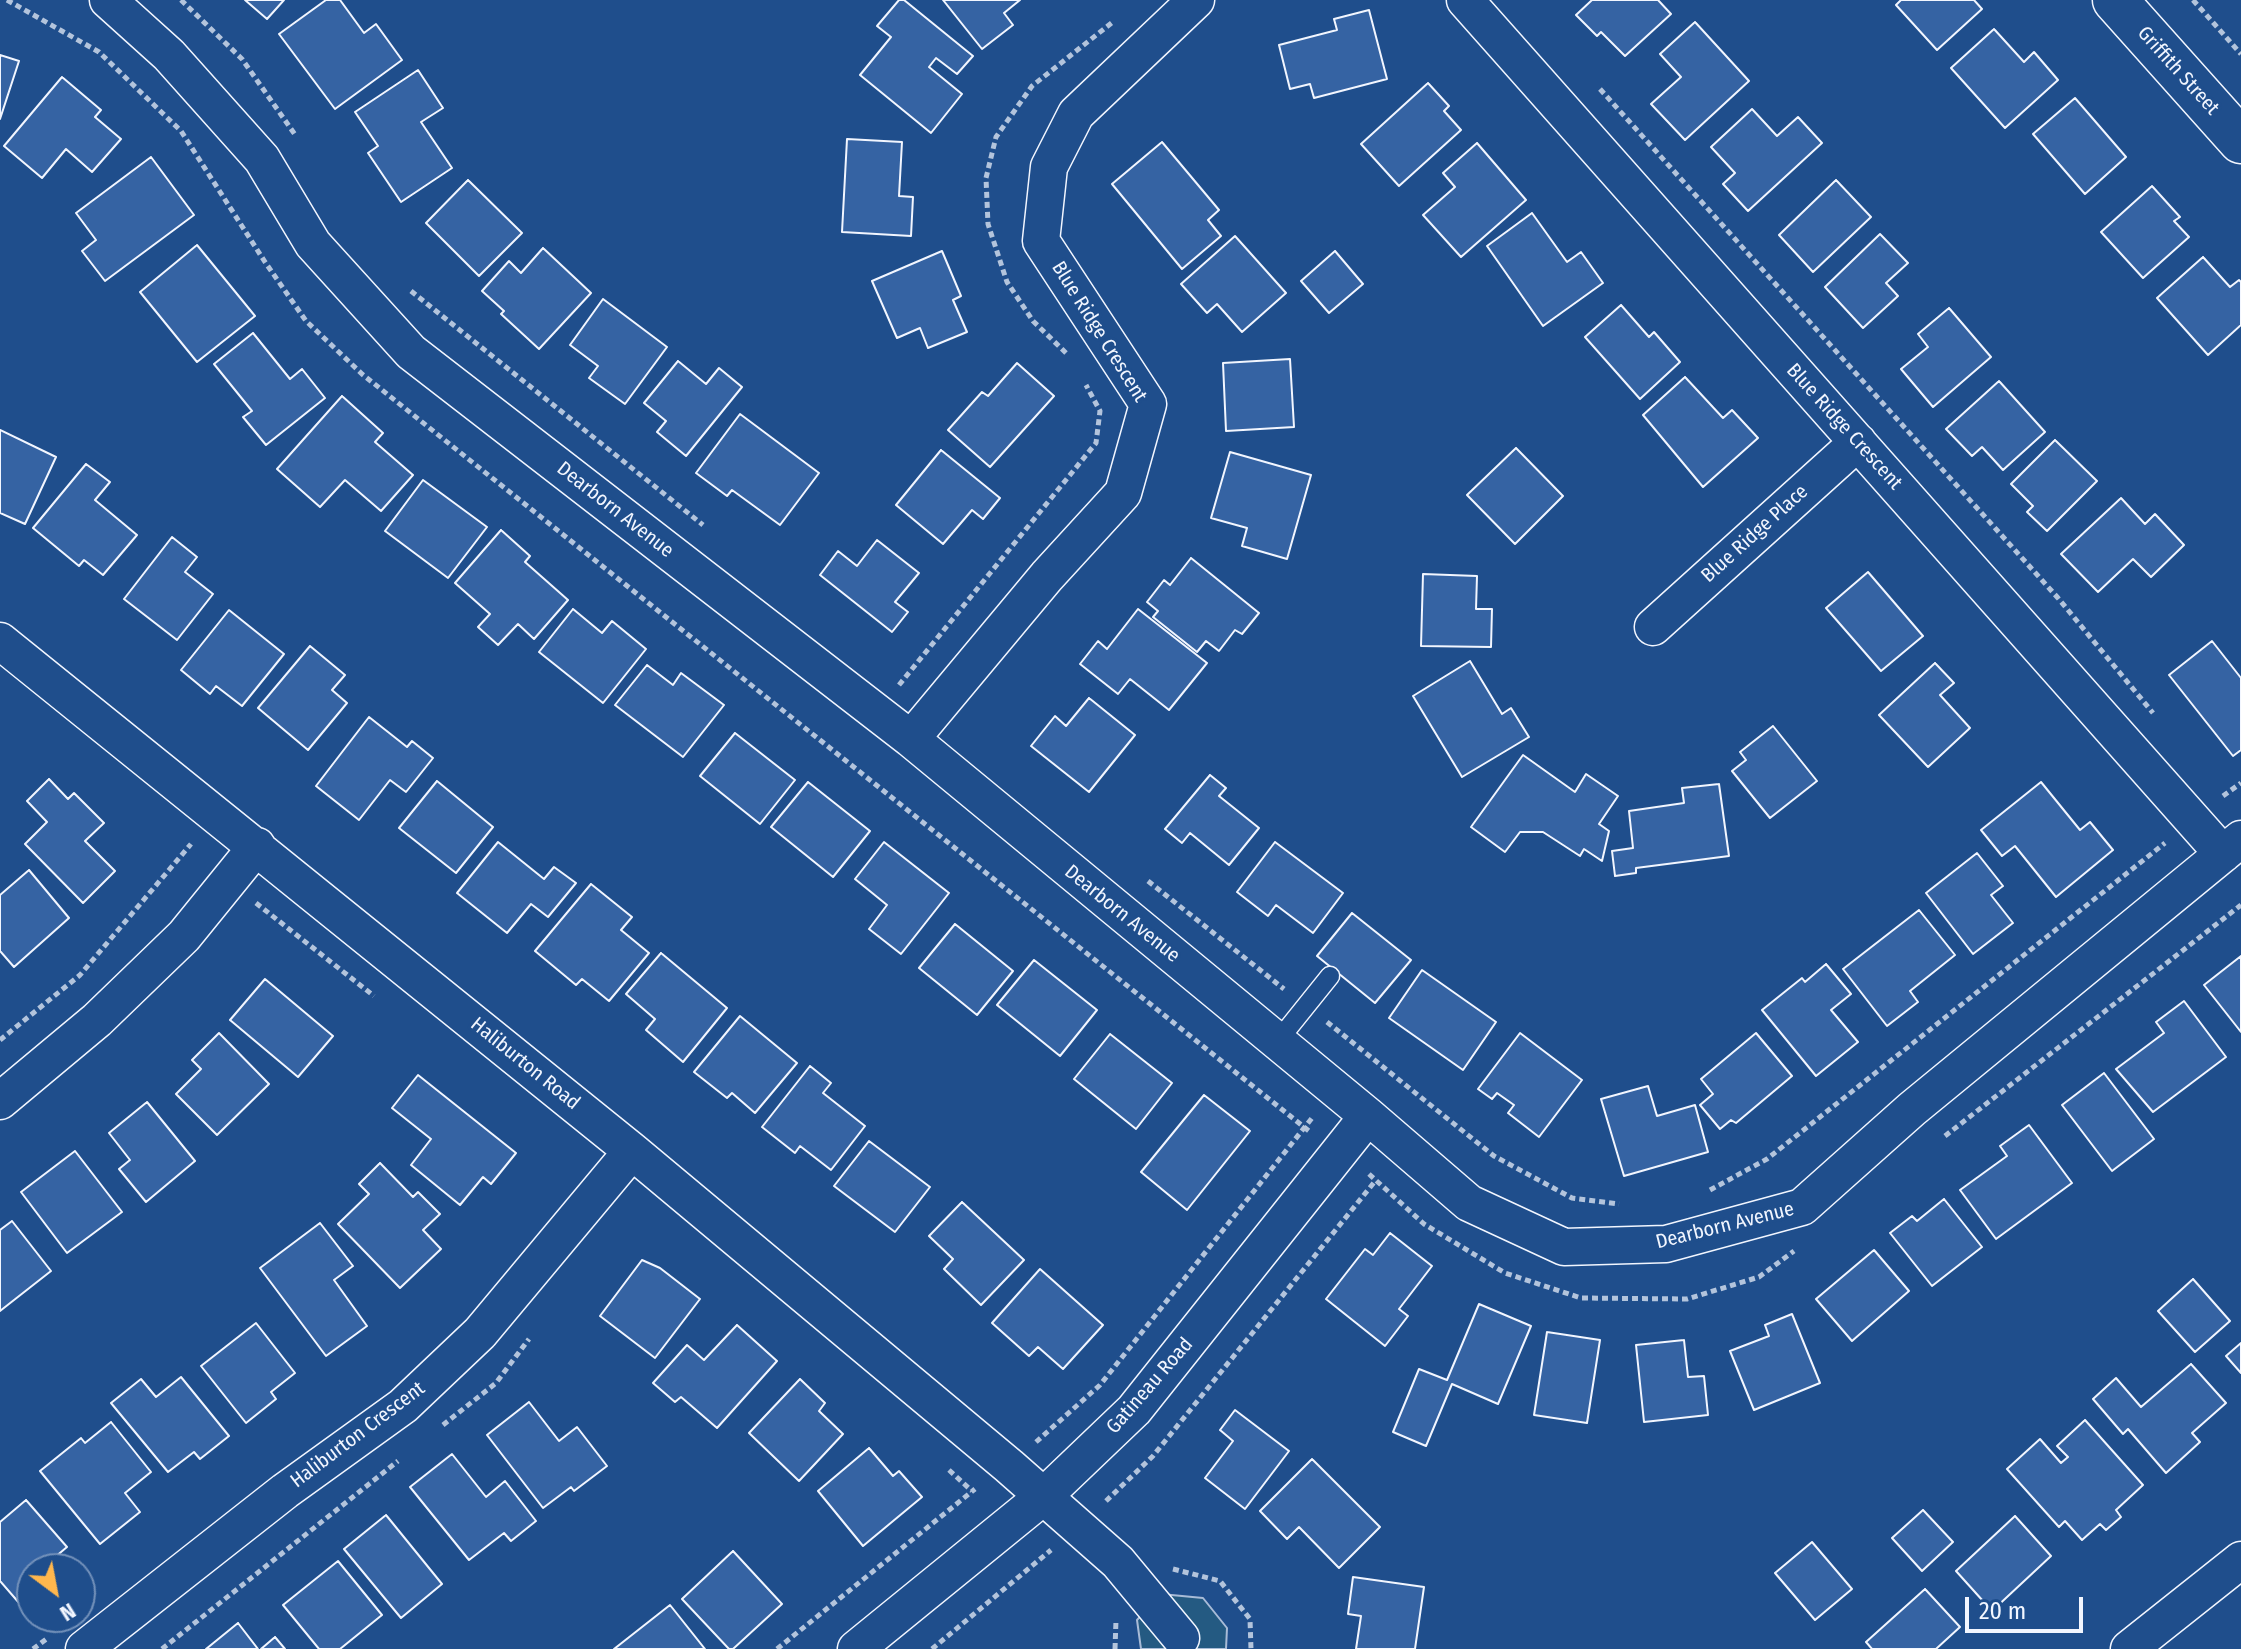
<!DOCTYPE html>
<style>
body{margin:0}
#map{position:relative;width:2241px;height:1649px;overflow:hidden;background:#1f4e8c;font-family:"Fira Sans Condensed",sans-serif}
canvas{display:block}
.north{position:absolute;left:16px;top:1553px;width:80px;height:80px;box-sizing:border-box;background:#1f4e8c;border:2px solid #7391ba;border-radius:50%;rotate:148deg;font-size:22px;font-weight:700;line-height:32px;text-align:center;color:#f2f6ff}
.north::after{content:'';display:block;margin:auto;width:28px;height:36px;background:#ffb74d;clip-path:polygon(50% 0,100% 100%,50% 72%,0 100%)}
.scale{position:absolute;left:1965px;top:1597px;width:118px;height:36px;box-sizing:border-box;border:4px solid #f2f6ff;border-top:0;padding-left:10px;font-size:24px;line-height:28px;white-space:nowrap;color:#f2f6ff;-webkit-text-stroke:6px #1f4e8c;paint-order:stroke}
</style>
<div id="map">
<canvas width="2241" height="1649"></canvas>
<div class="north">N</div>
<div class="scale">20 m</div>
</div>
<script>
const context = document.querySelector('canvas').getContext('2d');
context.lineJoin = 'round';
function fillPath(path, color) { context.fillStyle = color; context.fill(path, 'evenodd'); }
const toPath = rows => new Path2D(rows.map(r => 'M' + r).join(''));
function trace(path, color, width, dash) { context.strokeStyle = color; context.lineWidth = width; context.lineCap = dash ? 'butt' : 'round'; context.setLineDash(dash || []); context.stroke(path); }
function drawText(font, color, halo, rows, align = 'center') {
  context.font = font + ' "Fira Sans Condensed",sans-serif'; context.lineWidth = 6; context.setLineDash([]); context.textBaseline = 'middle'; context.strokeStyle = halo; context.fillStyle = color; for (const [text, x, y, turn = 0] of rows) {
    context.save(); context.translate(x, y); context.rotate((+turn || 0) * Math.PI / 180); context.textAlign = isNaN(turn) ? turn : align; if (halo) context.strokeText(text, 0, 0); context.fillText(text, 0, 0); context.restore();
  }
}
const green = toPath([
 [1161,1594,1203,1598,1227,1628,1226,1649,1141,1649,1137,1620,1161,1594]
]);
fillPath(green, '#245a82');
trace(green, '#a8bbd7', 2);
const building = toPath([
 [245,0,284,0,267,19,245,0],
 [326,0,340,0,364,33,376,24,402,60,335,109,279,34,326,0],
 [899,0,904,0,973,56,957,74,936,58,929,67,962,94,931,133,860,75,891,37,877,26,899,0],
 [943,0,1020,0,1004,13,1013,25,982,49,943,0],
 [1592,0,1658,0,1671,14,1625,56,1601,32,1597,36,1576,15,1592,0],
 [1901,0,1974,0,1982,9,1937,50,1896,5,1901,0],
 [1369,10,1387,79,1314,98,1310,84,1290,89,1279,45,1337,30,1334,19,1369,10],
 [1695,22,1749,81,1685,140,1651,104,1681,77,1660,54,1695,22],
 [1994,29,2024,62,2034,52,2058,80,2005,128,1951,68,1994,29],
 [0,55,19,61,0,119,0,55],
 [418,70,443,108,421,122,452,168,401,202,368,153,378,146,355,112,418,70],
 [62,77,101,110,95,117,121,139,92,172,66,149,42,178,4,146,62,77],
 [1428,83,1449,106,1444,111,1461,130,1399,186,1361,144,1428,83],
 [2075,98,2126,157,2085,194,2033,134,2075,98],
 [1752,109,1777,136,1798,117,1822,143,1748,211,1723,184,1735,173,1711,147,1752,109],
 [847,139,902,142,899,196,913,197,911,236,842,232,847,139],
 [1162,142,1219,210,1208,220,1221,236,1182,269,1112,184,1162,142],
 [1477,143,1526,200,1461,257,1423,215,1455,187,1443,173,1477,143],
 [151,157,194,215,105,281,82,251,96,240,76,213,151,157],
 [468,180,522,233,479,276,426,223,468,180],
 [1836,180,1871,217,1813,272,1779,235,1836,180],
 [2152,186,2180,217,2174,221,2189,237,2143,278,2101,232,2152,186],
 [1532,213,1567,262,1581,252,1603,283,1543,326,1487,246,1532,213],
 [1880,234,1908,263,1886,283,1898,296,1863,328,1825,287,1880,234],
 [1235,236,1286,293,1242,332,1217,304,1207,313,1181,284,1235,236],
 [197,245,255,316,197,362,140,292,197,245],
 [543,248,591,293,539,349,501,314,504,311,482,291,509,261,521,273,543,248],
 [942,251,961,296,953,300,967,332,928,348,920,328,897,338,872,281,942,251],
 [1335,251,1363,284,1329,313,1301,281,1335,251],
 [2203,257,2230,287,2239,280,2241,282,2241,325,2208,355,2157,298,2203,257],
 [603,299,667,347,625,404,589,378,598,366,570,345,603,299],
 [1621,305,1649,337,1654,332,1680,362,1640,399,1585,337,1621,305],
 [1949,308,1991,357,1933,407,1901,369,1928,347,1918,334,1949,308],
 [253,333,290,379,302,369,325,398,266,445,243,417,252,411,214,364,253,333],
 [1290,359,1294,427,1226,431,1223,363,1290,359],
 [678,361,706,384,719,368,742,387,686,456,657,432,666,421,644,403,678,361],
 [1017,363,1054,396,990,467,948,430,982,392,988,396,1017,363],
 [1685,377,1723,418,1732,410,1758,438,1703,487,1643,415,1685,377],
 [1999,381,2045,432,2003,470,1982,447,1972,456,1946,429,1999,381],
 [342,396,383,433,375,442,413,475,381,511,345,480,320,507,277,469,342,396],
 [740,414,819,473,780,525,732,490,727,496,696,473,740,414],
 [0,430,56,457,25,524,0,513,0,430],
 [2055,440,2097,481,2047,531,2027,512,2033,506,2011,484,2055,440],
 [1516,448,1563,496,1515,544,1467,495,1516,448],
 [941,450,1000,498,983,519,972,510,943,544,896,505,941,450],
 [1230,452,1311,475,1287,559,1242,546,1247,528,1211,518,1230,452],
 [86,464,110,482,95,500,137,535,103,575,84,560,79,566,33,528,86,464],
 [423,480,487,527,448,578,385,531,423,480],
 [2121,498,2145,524,2155,514,2184,545,2151,577,2133,559,2098,592,2061,554,2121,498],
 [501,530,530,556,525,562,568,600,534,639,518,624,498,645,478,627,490,614,455,583,501,530],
 [172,537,197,557,185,572,213,594,177,640,124,599,172,537],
 [877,540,919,573,895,602,908,612,892,632,820,575,838,551,857,566,877,540],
 [1191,558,1259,613,1242,634,1235,630,1219,651,1206,641,1197,652,1153,617,1158,611,1147,602,1164,580,1170,585,1191,558],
 [1868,572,1923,636,1881,671,1826,608,1868,572],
 [1423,574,1477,576,1476,609,1492,609,1491,647,1421,646,1423,574],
 [573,609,602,633,612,621,646,649,603,703,539,652,573,609],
 [1138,609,1207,663,1169,710,1130,679,1118,694,1080,664,1098,641,1107,649,1138,609],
 [229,610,284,654,242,706,216,686,210,694,181,670,229,610],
 [2212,641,2241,678,2241,750,2233,756,2169,675,2212,641],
 [310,646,345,675,332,690,347,703,308,750,258,708,310,646],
 [1470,661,1502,714,1511,708,1529,737,1462,777,1413,696,1470,661],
 [1935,663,1954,683,1940,695,1970,728,1928,767,1879,715,1935,663],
 [647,665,673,685,681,673,724,705,683,757,615,705,647,665],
 [1089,698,1135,735,1089,792,1031,746,1055,716,1066,726,1089,698],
 [369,717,407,747,412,741,433,758,406,792,390,780,359,820,316,786,369,717],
 [1773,726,1817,781,1770,818,1732,771,1746,760,1740,752,1773,726],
 [735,733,795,780,760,824,700,776,735,733],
 [1523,755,1575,792,1586,774,1618,796,1599,824,1609,831,1602,861,1584,849,1580,856,1543,832,1520,832,1505,852,1471,827,1523,755],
 [1210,775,1226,788,1219,796,1259,828,1229,865,1190,833,1182,843,1165,829,1210,775],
 [49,779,68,799,74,793,104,823,85,841,115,871,83,903,25,844,47,822,27,801,49,779],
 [437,781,493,827,456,873,399,828,437,781],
 [808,782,870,831,833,877,771,827,808,782],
 [2041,782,2080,830,2090,822,2113,850,2056,897,2015,846,2002,856,1981,830,2041,782],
 [1719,784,1729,856,1636,868,1636,873,1615,876,1612,851,1633,848,1629,811,1684,803,1682,788,1719,784],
 [498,842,544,879,554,867,576,883,548,917,531,904,507,933,457,893,498,842],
 [884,842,949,893,901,954,869,929,887,905,855,879,884,842],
 [1275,842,1343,893,1313,933,1276,905,1268,916,1237,892,1275,842],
 [1977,853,2003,886,1991,895,2013,923,1973,954,1926,893,1977,853],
 [29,870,69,918,14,967,0,951,0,895,29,870],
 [591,884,632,917,621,930,649,953,609,1001,582,979,576,985,535,951,591,884],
 [1919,910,1955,955,1910,991,1918,1002,1887,1026,1843,969,1919,910],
 [1352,913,1411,960,1375,1003,1317,956,1352,913],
 [955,924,1013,971,977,1015,919,968,955,924],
 [661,953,727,1008,683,1062,646,1030,655,1019,626,994,661,953],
 [2241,956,2241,1032,2204,985,2241,956],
 [1034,960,1097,1010,1060,1056,997,1005,1034,960],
 [1826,964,1851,994,1831,1010,1858,1042,1816,1076,1762,1010,1802,978,1805,982,1826,964],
 [1422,970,1496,1022,1463,1070,1389,1018,1422,970],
 [265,979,333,1036,298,1077,230,1020,265,979],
 [2184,1001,2226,1057,2153,1112,2116,1069,2164,1033,2156,1022,2184,1001],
 [740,1016,797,1063,755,1113,732,1093,727,1098,694,1072,740,1016],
 [219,1033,269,1084,217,1135,176,1094,201,1069,192,1060,219,1033],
 [1520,1033,1582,1080,1539,1137,1508,1113,1514,1105,1497,1093,1492,1099,1478,1089,1520,1033],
 [1756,1033,1792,1076,1736,1123,1731,1120,1720,1129,1700,1105,1713,1094,1701,1079,1756,1033],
 [1110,1034,1172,1083,1136,1129,1074,1079,1110,1034],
 [810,1066,831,1083,823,1093,865,1126,831,1170,800,1146,795,1153,762,1127,810,1066],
 [2104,1073,2154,1139,2112,1171,2062,1105,2104,1073],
 [418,1075,516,1153,491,1184,483,1177,460,1205,411,1165,431,1139,392,1108,418,1075],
 [1648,1086,1657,1116,1695,1105,1708,1152,1624,1176,1601,1099,1648,1086],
 [1204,1095,1250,1131,1187,1210,1141,1172,1204,1095],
 [147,1102,195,1161,146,1202,119,1169,130,1160,109,1133,147,1102],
 [2029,1125,2072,1183,1996,1239,1960,1190,2007,1156,2000,1146,2029,1125],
 [869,1141,930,1187,895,1232,834,1186,869,1141],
 [75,1151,122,1212,67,1253,21,1192,75,1151],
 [380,1163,413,1197,418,1192,440,1214,423,1230,441,1249,400,1288,338,1224,369,1194,359,1184,380,1163],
 [1944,1199,1982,1247,1932,1286,1890,1233,1912,1216,1917,1221,1944,1199],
 [962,1202,1024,1260,981,1305,944,1269,953,1259,929,1236,962,1202],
 [12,1221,51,1271,0,1311,0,1230,12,1221],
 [320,1223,353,1266,334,1280,367,1326,326,1356,260,1268,320,1223],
 [1390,1233,1432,1266,1399,1309,1408,1316,1385,1346,1326,1299,1365,1249,1373,1255,1390,1233],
 [1874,1250,1909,1291,1852,1341,1816,1299,1874,1250],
 [642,1260,660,1268,700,1299,655,1358,600,1316,642,1260],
 [1040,1269,1103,1325,1063,1369,1038,1347,1029,1356,992,1323,1040,1269],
 [2193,1279,2230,1321,2195,1352,2158,1311,2193,1279],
 [1479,1304,1531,1326,1498,1404,1452,1384,1426,1446,1393,1432,1419,1369,1447,1380,1479,1304],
 [1792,1314,1820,1383,1754,1410,1730,1351,1769,1336,1765,1325,1792,1314],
 [256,1323,295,1373,271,1392,276,1399,246,1423,201,1366,256,1323],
 [737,1325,777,1361,717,1428,681,1397,675,1402,653,1383,687,1345,704,1360,737,1325],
 [1547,1332,1600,1340,1587,1423,1534,1415,1547,1332],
 [1684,1340,1688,1377,1704,1376,1708,1415,1644,1422,1636,1345,1684,1340],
 [2241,1343,2241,1373,2226,1356,2241,1343],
 [2191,1364,2226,1403,2192,1433,2200,1442,2166,1473,2128,1429,2123,1434,2093,1399,2116,1378,2141,1407,2191,1364],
 [181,1377,229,1436,200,1459,194,1452,168,1472,111,1403,141,1379,156,1397,181,1377],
 [800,1379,825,1403,819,1411,843,1434,799,1481,749,1433,800,1379],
 [529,1402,559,1441,577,1427,607,1466,574,1491,571,1487,543,1508,487,1435,529,1402],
 [1235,1410,1289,1451,1245,1509,1205,1478,1233,1441,1220,1430,1235,1410],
 [2085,1420,2143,1485,2116,1510,2121,1517,2106,1530,2100,1524,2082,1540,2065,1521,2059,1527,2007,1469,2040,1439,2061,1463,2068,1457,2057,1446,2085,1420],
 [111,1422,151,1472,125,1493,140,1512,100,1544,40,1471,81,1438,85,1443,111,1422],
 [869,1448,893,1476,899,1471,922,1497,863,1546,818,1491,869,1448],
 [452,1454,486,1497,505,1481,536,1521,511,1541,504,1533,469,1560,410,1487,452,1454],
 [1312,1459,1380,1527,1339,1568,1299,1527,1287,1539,1260,1511,1312,1459],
 [26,1500,67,1547,41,1569,32,1569,32,1594,20,1604,0,1581,0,1522,26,1500],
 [1923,1510,1953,1542,1922,1571,1892,1538,1923,1510],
 [386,1515,442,1584,401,1618,344,1549,386,1515],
 [2015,1516,2051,1556,1992,1611,1956,1571,2015,1516],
 [1812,1542,1852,1589,1815,1620,1775,1573,1812,1542],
 [733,1551,782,1604,733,1649,729,1649,682,1599,733,1551],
 [338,1561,382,1615,340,1649,319,1649,283,1605,338,1561],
 [1353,1577,1424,1587,1415,1649,1356,1649,1361,1616,1348,1614,1353,1577],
 [1925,1589,1960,1627,1936,1649,1872,1649,1866,1642,1925,1589],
 [670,1605,705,1649,614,1649,670,1605],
 [238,1623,258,1649,206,1649,238,1623],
 [275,1637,285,1649,261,1649,275,1637]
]);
fillPath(building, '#3563a3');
trace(building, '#f2f6ff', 2);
const lane = toPath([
 [1277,1042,1330,976]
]);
const street = toPath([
 [108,0,169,55,262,159,313,244,411,352,911,739,1368,1116,1469,1203,1564,1247,1666,1244,1802,1207,1912,1109,2241,839],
 [1465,0,2223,854],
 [1653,627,1858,442],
 [0,641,632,1151,1009,1466,1118,1562,1181,1638],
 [911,739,1047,576,1123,493,1148,404,1041,241,1049,167,1076,114,1196,0],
 [0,1101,97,1020,184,936,257,846],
 [84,1649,285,1491,403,1406,480,1333,632,1151],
 [856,1649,1044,1496,1134,1410,1368,1116],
 [2129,1649,2241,1560]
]);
const secondary = toPath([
 [2115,0,2241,141]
]);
trace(lane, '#f2f6ff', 21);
trace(street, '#f2f6ff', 39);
trace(secondary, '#f2f6ff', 47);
trace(toPath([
 [7,0,99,52,181,131,265,262,306,321,362,374,1309,1131],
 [181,0,242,59,296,136],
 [2193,0,2241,54],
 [1600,89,2058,598,2153,713],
 [411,291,703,525],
 [1066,353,1033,321,1007,282,988,224,986,178,996,137,1032,86,1114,21],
 [899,685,1096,443,1100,411,1086,385],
 [2223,796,2241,783],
 [1148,881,1284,989],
 [256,903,374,996],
 [1327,1022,1494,1156,1572,1198,1619,1204],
 [0,1040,80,975,191,844],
 [1945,1136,2241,905],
 [1369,1174,1424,1224,1505,1273,1581,1298,1687,1299,1759,1277,1794,1251],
 [1710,1190,1767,1159,2165,843],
 [443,1425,496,1383,529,1339],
 [1036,1442,1100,1385,1312,1118],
 [949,1470,972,1491],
 [1106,1501,1153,1456,1376,1180],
 [1173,1569,1220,1581,1250,1619,1251,1649],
 [33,1649,49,1637],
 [162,1649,398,1461],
 [777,1649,975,1489],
 [932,1649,1051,1550],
 [1115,1649,1116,1620]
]), '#b3c4dc', 5, [6, 4]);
trace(lane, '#1f4e8c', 18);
trace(street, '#1f4e8c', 36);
trace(secondary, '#1f4e8c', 44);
drawText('20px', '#f2f6ff', '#1f4e8c', [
 ["Griffith Street",2178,71,48],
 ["Blue Ridge Crescent",1099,332,58],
 ["Blue Ridge Crescent",1844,427,48],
 ["Dearborn Avenue",615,510,38],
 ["Blue Ridge Place",1755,534,-42],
 ["Dearborn Avenue",1122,914,39],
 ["Haliburton Road",525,1064,39],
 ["Dearborn Avenue",1725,1226,-14],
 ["Gatineau Road",1150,1386,-49],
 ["Haliburton Crescent",358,1435,-37]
]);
</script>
